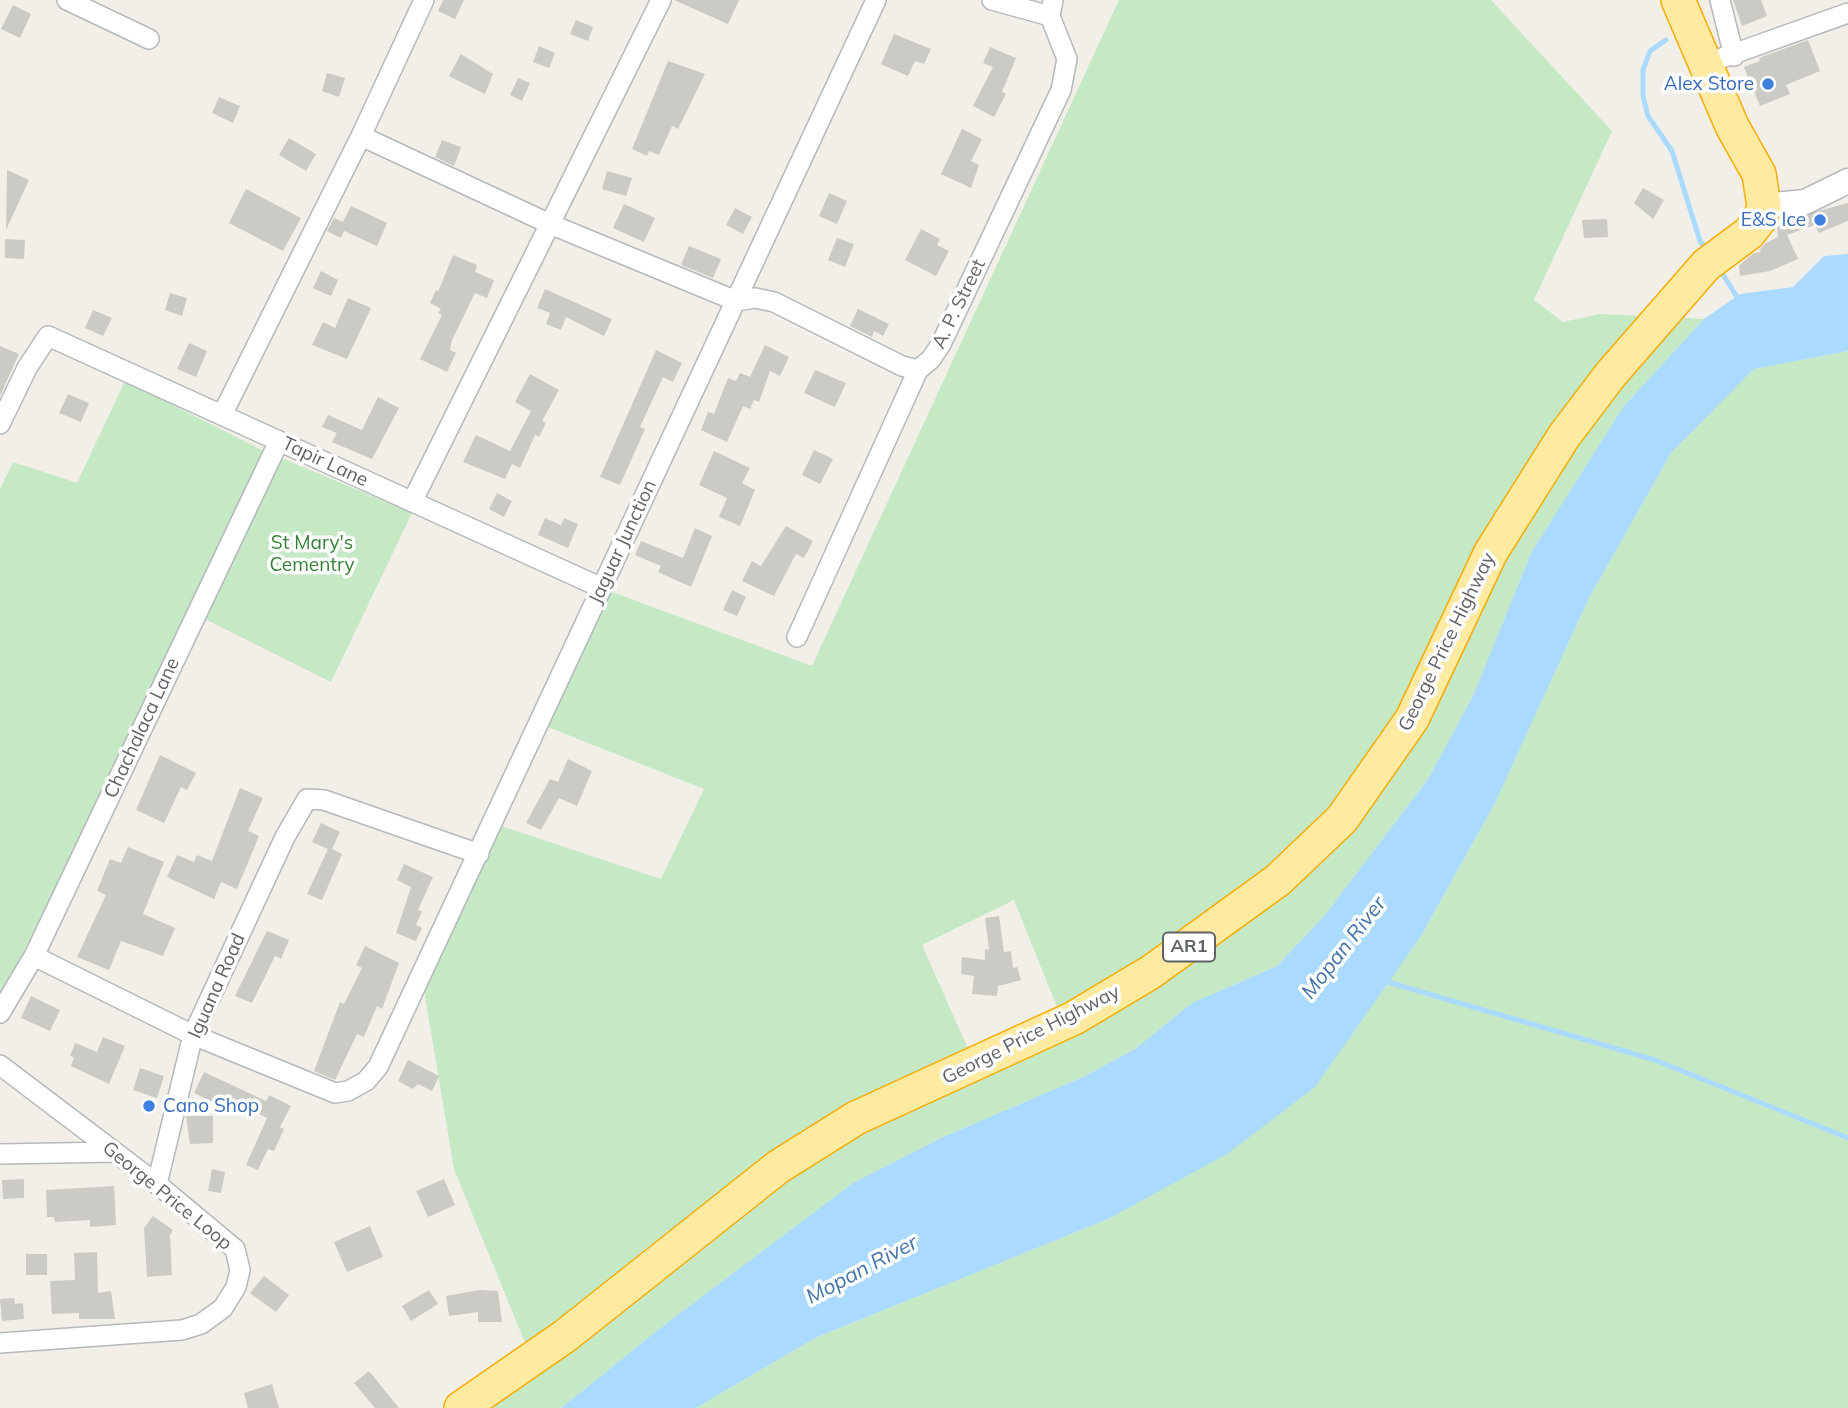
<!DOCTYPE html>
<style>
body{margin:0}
canvas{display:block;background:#f1efe8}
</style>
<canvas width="1848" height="1408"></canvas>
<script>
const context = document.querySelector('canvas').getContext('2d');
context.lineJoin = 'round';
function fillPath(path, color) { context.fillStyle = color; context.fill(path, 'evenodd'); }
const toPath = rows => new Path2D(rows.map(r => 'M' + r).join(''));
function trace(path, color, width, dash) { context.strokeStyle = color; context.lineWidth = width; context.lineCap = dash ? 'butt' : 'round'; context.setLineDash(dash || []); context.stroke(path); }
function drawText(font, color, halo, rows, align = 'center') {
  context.font = font + ' Mulish,sans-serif'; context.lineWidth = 7; context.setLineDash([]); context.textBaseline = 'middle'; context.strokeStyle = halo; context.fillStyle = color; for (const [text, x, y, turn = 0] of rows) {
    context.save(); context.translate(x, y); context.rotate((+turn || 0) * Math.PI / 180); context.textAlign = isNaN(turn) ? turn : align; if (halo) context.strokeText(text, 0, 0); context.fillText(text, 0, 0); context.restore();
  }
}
fillPath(toPath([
 [1119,0,1491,0,1612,131,1534,300,1563,322,1600,314,1704,319,1623,407,1531,553,1473,696,1428,779,1325,915,1277,966,1192,1003,1135,1049,1083,1077,941,1138,853,1183,663,1326,561,1408,444,1408,528,1350,454,1169,424,990,495,824,661,879,704,789,543,725,604,589,812,666],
 [1014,900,1060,1014,969,1051,922,945],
 [1848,351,1848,1408,696,1408,815,1338,1108,1219,1421,936,1495,803,1589,598,1671,453,1754,369],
 [125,381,272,455,0,998,0,489,13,462,77,483],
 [277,456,412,513,331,682,201,617]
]), '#c5e8c5');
fillPath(toPath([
 [1848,254,1848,351,1754,369,1671,453,1589,598,1495,803,1421,936,1315,1087,1227,1154,1108,1219,815,1338,696,1408,561,1408,663,1326,853,1183,941,1138,1083,1077,1135,1049,1192,1003,1277,966,1325,915,1428,779,1473,696,1531,553,1623,407,1704,319,1740,294,1793,287,1824,256]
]), '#aadaff');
trace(toPath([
 [1666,40,1650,51,1643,70,1643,96,1648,116,1672,151,1700,241,1707,250],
 [1720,270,1739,300],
 [1384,981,1655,1060,1848,1138]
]), '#aadaff', 5);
fillPath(toPath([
 [443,0,464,0,455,19,438,11],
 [674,0,739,0,728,24],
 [1733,0,1761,0,1767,16,1742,26],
 [13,5,31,14,20,38,1,29],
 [576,20,593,27,588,41,570,34],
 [894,34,931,49,924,64,915,61,908,76,881,64],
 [1808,40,1820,71,1786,85,1790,94,1760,106,1744,67,1760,61,1759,58],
 [539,46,555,53,549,68,533,62],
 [990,47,1016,58,1002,92,1006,94,994,117,973,106,993,67,983,63],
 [461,54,493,74,485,94,449,76],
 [668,61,705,74,678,129,672,126,659,155,649,151,647,156,632,149],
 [327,73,345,78,339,97,322,91],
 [518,78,530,83,522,101,510,95],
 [219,97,240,106,233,123,212,113],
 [962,129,982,139,971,161,979,165,971,188,941,174],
 [289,138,316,154,306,171,279,155],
 [442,140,461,147,454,166,435,157],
 [7,170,29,180,6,230],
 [607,171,632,178,626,196,602,189],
 [1643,188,1664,200,1653,219,1634,203],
 [246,189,301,218,283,251,229,223],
 [829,193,847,201,837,224,819,216],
 [1848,203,1848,221,1819,233,1815,225,1787,235,1798,259,1770,271,1740,276,1739,265,1754,253,1761,252,1760,249,1766,243,1778,237,1777,227,1792,218],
 [624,204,655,218,644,242,613,228],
 [351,206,387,223,377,246,344,231,341,238,327,231,334,218,343,222],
 [735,208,752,217,743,234,726,225],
 [1607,219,1608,237,1584,238,1582,220],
 [921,229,940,239,937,245,949,251,936,276,905,260],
 [837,238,854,244,845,267,828,260],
 [5,239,25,240,24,259,5,258],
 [689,246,721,259,713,278,681,265],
 [453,255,477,265,475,272,494,280,487,298,475,293,452,340,450,350,456,353,447,372,420,359,442,315,438,313,441,309,430,303,436,290,438,292],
 [321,271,338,280,331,296,313,288],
 [545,289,612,319,604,336,566,317,561,330,546,324,550,313,537,308],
 [170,293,187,298,182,316,165,310],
 [348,298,371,308,347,359,312,345,323,322,335,328],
 [858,309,889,324,883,336,874,331,872,337,850,326],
 [93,310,112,318,103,336,85,328],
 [189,343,207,351,196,377,177,369],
 [765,345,789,357,780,376,770,371,759,402,754,400,750,409,743,406,727,442,701,430,708,412,714,414,728,378,736,381,740,373,750,377],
 [0,346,19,354,0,396],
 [656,350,682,363,673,382,663,377,640,427,645,429,620,485,600,477],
 [815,370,846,383,835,407,804,393],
 [530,374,559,390,542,421,546,423,539,437,535,435,520,468,512,464,505,479,463,462,476,435,510,451,531,411,515,402],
 [68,394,89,403,81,422,59,413],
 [378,397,399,408,372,459,332,442,337,433,322,427,328,415,362,430],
 [814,450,833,459,820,484,802,475],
 [714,451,750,468,742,483,755,490,740,526,719,517,727,498,699,485],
 [497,493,512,501,504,517,489,509],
 [545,518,561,525,564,518,578,524,568,548,538,535],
 [786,526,813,541,804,558,796,554,774,596,742,581,752,561,761,566],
 [695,528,712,536,691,587,658,572,661,566,635,555,641,541,683,558],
 [732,590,746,597,737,616,723,610],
 [160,755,196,773,187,790,181,787,164,823,136,810],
 [568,759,592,771,577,806,559,798,541,830,526,823,550,779,558,782],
 [240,788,263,798,248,831,259,836,237,889,221,882,214,899,167,877,177,855,194,862,197,855,212,861],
 [321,823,340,832,332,849,342,854,322,900,307,894,328,849,312,842],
 [128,847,164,862,143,914,175,928,163,956,121,941,109,970,77,957,106,895,97,891,110,859,121,863],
 [404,864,433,877,418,910,422,911,416,925,422,928,416,941,396,933,411,887,397,880],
 [999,916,1004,952,1011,951,1013,968,1017,967,1021,980,998,986,997,996,972,994,974,976,961,974,962,957,985,960,985,949,989,950,985,918],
 [267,931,289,940,281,959,275,956,252,1003,235,996],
 [365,946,399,963,382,1009,377,1006,364,1037,357,1034,335,1080,314,1071,340,1002,344,1004,362,968,356,965],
 [31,996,60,1010,50,1031,21,1018],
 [103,1037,125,1046,109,1084,71,1066,74,1057,70,1056,75,1043,97,1052],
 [408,1060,439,1076,432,1091,418,1084,413,1089,398,1081],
 [140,1068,164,1076,157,1098,133,1090],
 [204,1072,266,1101,269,1095,291,1106,280,1127,284,1129,274,1151,268,1149,258,1170,246,1165,267,1118,238,1103,233,1112,194,1093],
 [186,1116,213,1116,213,1143,190,1144],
 [212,1169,225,1172,221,1193,208,1191],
 [24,1179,24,1198,3,1199,2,1180],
 [444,1179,455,1205,428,1217,416,1191],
 [114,1186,116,1225,90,1227,90,1220,55,1222,54,1217,47,1217,46,1190],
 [153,1216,173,1230,170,1235,172,1275,147,1277,144,1228],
 [370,1226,383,1257,347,1272,334,1242],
 [97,1252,98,1293,111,1291,115,1319,79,1319,79,1313,52,1314,50,1281,75,1280,74,1253],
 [26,1254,47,1254,47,1275,26,1275],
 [264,1276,289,1295,276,1312,250,1293],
 [429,1290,438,1304,411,1321,402,1306],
 [480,1290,498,1291,502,1322,478,1322,478,1312,449,1316,446,1296],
 [14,1298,15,1304,23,1303,24,1319,2,1321,0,1299],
 [369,1371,399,1408,375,1408,354,1383],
 [272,1384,279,1408,248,1408,244,1393]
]), '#cccac5');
const minor = toPath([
 [67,0,149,39],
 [992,0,1050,16],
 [1720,0,1734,56],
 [1705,64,1848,13],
 [361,136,550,224,736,301,755,298,774,302,902,366,918,370],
 [222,415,361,136,424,0],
 [0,424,27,368,48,336,602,588],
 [412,502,661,0],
 [797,637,918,370,931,359,941,344,1061,90,1067,59,1050,16,1053,0],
 [34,956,193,1035,335,1093,348,1091,366,1081,378,1067,876,0],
 [0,1013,34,956,279,441],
 [0,1065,157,1184,235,1249,240,1270,236,1287,223,1308,201,1324,182,1330,0,1343],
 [0,1154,114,1152],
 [157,1184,193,1035,285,837,307,799,324,800,479,854]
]);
const tertiary = toPath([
 [1764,206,1805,202,1848,181]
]);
const trunk = toPath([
 [461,1408,565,1336,778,1167,856,1118,1074,1018,1151,972,1278,880,1342,819,1412,719,1491,552,1564,436,1611,374,1686,288,1706,265,1749,233,1760,219,1764,206,1759,174,1732,126,1678,0]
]);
trace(minor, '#b5b8bc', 22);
trace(tertiary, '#b5b8bc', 27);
trace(trunk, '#f9ab00', 36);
trace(minor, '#fff', 19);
trace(tertiary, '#fff', 24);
trace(trunk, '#feeaa1', 33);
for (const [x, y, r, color] of [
 [1768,84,7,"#3f7fe0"],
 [1820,220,7,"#3f7fe0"],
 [149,1106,7,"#3f7fe0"]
]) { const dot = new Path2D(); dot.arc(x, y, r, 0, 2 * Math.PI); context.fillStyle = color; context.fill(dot); trace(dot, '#fff', 2.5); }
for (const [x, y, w] of [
 [1189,947,52]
]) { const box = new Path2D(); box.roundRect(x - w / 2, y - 14.5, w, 29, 5); context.fillStyle = '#fff'; context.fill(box); trace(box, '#5f6368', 2); }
drawText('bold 18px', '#5f6368', null, [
 ["AR1",1189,947]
]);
drawText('19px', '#366cbe', '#fff', [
 ["Alex Store",1754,84],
 ["E&S Ice",1806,220],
 ["Cano Shop",163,1106,"left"]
], 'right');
drawText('19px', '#5f6368', '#fff', [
 ["A. P. Street",959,304,-64],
 ["Tapir Lane",325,462,25],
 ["Jaguar Junction",623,542,-65],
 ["George Price Highway",1447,642,-64],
 ["Chachalaca Lane",142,728,-65],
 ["Iguana Road",217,986,-66],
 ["George Price Highway",1031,1035,-27],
 ["George Price Loop",167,1196,39]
]);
drawText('19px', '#348238', '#fff', [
 ["St Mary's",312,543],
 ["Cementry",312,565]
]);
drawText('italic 21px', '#4174aa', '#fff', [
 ["Mopan River",1344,948,-52],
 ["Mopan River",862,1270,-28]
]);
</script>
